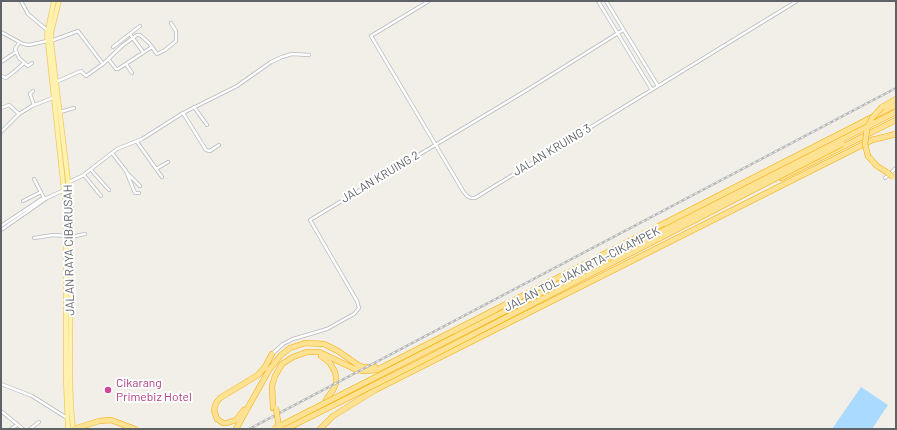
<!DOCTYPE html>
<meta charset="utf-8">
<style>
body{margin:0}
#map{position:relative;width:897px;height:430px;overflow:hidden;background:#f1efe8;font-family:Barlow,sans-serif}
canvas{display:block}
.frame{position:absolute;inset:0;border:2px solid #5f6368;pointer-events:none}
</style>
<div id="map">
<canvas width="897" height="430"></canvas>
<div class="frame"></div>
</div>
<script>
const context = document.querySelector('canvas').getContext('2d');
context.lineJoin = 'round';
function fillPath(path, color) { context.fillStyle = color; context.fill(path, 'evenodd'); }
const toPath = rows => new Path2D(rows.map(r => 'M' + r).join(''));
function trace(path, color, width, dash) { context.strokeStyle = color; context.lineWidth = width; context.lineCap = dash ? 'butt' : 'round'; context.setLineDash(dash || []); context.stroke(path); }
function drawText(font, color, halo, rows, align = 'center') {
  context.font = font + ' Barlow,sans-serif'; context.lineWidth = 4; context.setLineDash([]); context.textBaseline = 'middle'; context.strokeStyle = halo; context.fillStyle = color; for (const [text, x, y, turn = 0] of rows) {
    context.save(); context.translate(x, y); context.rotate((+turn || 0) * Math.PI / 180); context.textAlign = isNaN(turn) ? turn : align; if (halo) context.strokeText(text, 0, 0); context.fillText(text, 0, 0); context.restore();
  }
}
fillPath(toPath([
 [861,387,888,405,872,429,832,429]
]), '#aadaff');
const street = toPath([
 [21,1,28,14,47,30],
 [429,1,371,36,463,191,467,196,471,198,475,198,797,1],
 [598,1,652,90],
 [606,1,658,86],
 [1,32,23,44,29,45,47,41],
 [130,34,143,52],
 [51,41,78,31,103,64],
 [19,43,15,49,19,58,28,66,32,63],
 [113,47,140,26],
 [109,60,116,69,118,69,152,47],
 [1,62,16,52],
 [126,64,132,73],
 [1,76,6,78,15,71,24,63],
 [56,82,81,71,86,76,103,64,123,45,137,35,140,35,149,43,157,54,165,50,176,41,176,31,171,23],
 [33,91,30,94,34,105],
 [194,107,207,125],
 [1,108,9,105,19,114],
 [60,112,74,108],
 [183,113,206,150,210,151,219,145],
 [1,132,19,114,32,106,55,97],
 [137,142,162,177],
 [112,153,126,171,135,193,139,193],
 [156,169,168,162],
 [91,170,109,190],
 [127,173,140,186],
 [84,175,101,196],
 [885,178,896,168],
 [34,179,44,198],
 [69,182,82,176,117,149,142,139,183,113,237,86,271,62,282,57,292,54,309,55],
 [23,201,41,192],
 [1,226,43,198,47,198],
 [1,230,47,198,64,190],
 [71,237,85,234],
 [34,238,53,235,67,236],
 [272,354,283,344,293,339,327,329,354,314,359,308,357,301,310,220,527,90,623,30],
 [1,384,32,396,67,418],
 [1,411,23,429],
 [11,429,17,425],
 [30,429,39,422]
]);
const primary = toPath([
 [54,1,47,34,66,210,66,383,68,429],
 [59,1,51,33,51,41,71,205,70,376,71,406,73,429]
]);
const highway = toPath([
 [882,107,896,99],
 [868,156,877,166,888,173],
 [781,178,896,120],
 [667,225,872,121],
 [457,333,496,313],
 [321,356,330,363,335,372,336,377,336,383,333,390,326,400],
 [273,408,272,386,275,376,282,364,293,357,307,352,319,352,357,370,364,371,377,370,896,105],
 [244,410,236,420,227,423,223,423,217,419,214,410,216,403,220,398,258,375,265,367,272,354],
 [74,429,99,421,111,420,135,429],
 [236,429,269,370,281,355,290,348,305,343,324,344,338,351,358,365,363,367,375,367],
 [320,429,333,416,375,390,872,140,896,134]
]);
trace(street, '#b5b8bc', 4);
trace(primary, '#f2c960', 5.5);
trace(highway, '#f9ab00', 6);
trace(street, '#fff', 2.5);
trace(primary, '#fff2af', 4);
trace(highway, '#fde293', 5);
const rail = toPath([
 [249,429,896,88]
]);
trace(rail, '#b6b7b8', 2.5);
trace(rail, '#fff', 1, [3]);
const highwayBridge = toPath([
 [868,156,865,144,867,129,872,118,882,107],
 [888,173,893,177],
 [276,408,279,428],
 [274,429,896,112],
 [286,429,418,363,842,144]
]);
trace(highwayBridge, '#f9ab00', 6, []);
trace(highwayBridge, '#fde293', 5);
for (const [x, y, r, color] of [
 [108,390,4,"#d1479c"]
]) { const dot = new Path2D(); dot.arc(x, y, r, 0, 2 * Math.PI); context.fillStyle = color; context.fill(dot); trace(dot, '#fff', 1.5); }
drawText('12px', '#5f6368', '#fff', [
 ["JALAN KRUING 3",552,150,-31],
 ["JALAN KRUING 2",380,177,-31],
 ["JALAN RAYA CIBARUSAH",69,250,-91],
 ["JALAN TOL JAKARTA–CIKAMPEK",582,269,-27]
]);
drawText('12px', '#b23c85', '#fff', [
 ["Cikarang",116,383],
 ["Primebiz Hotel",116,397]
], 'left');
</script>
